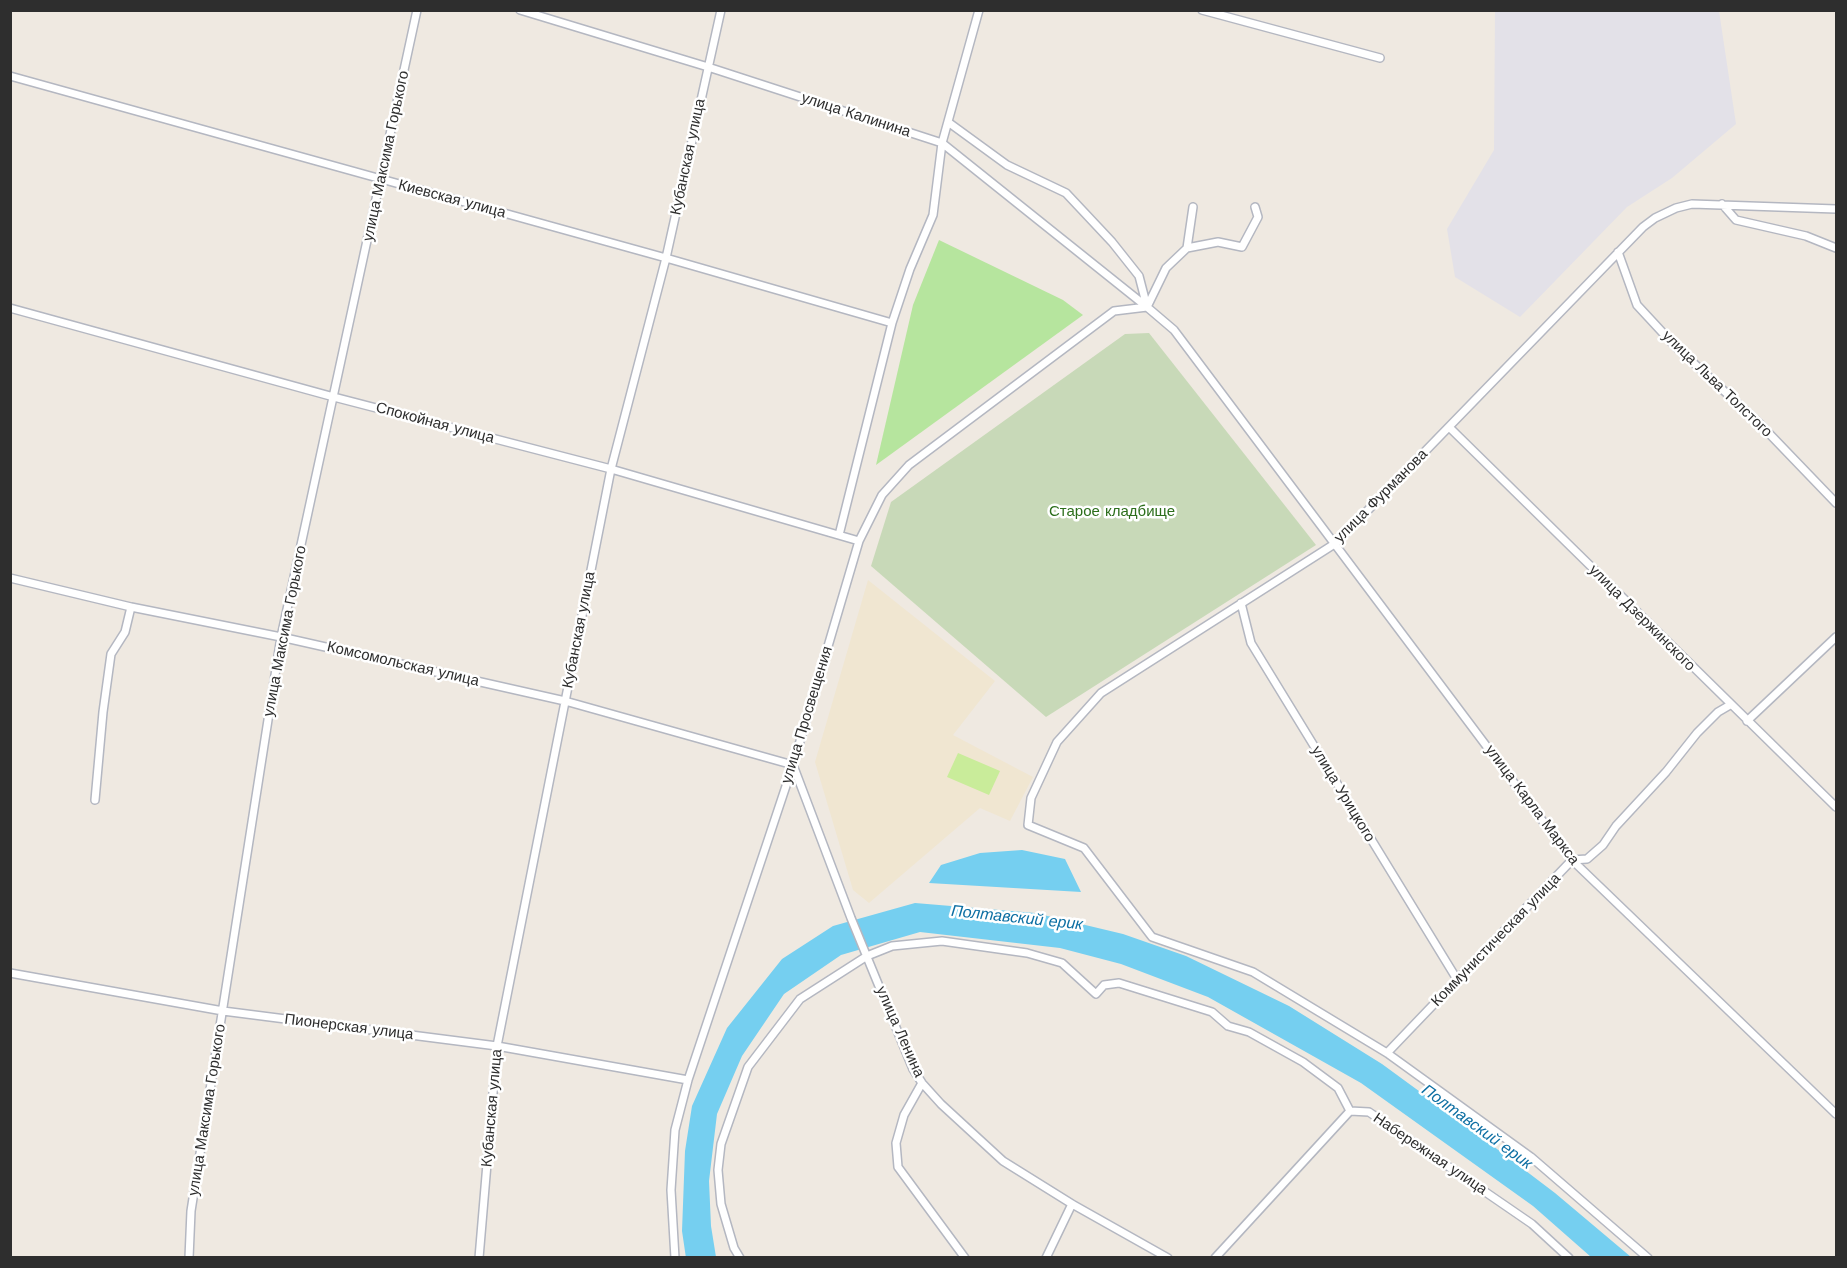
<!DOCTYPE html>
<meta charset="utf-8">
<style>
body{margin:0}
#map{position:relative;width:1847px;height:1268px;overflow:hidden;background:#efe9e1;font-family:"Work Sans",sans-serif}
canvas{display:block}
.frame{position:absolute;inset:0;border:12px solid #2e2e2e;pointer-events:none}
</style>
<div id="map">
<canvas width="1847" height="1268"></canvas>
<div class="frame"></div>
</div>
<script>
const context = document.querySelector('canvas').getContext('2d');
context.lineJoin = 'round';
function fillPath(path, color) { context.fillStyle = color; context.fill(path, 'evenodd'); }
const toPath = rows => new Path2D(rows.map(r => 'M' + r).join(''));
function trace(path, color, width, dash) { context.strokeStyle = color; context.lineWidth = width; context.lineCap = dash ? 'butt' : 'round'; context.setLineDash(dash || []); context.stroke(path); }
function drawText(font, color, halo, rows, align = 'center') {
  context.font = font + ' "Work Sans",sans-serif'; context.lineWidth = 5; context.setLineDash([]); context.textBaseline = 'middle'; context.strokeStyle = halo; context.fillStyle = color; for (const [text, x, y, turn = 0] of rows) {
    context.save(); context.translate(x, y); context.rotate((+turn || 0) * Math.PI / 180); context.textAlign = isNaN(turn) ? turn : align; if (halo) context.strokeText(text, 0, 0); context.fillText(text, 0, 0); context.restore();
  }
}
fillPath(toPath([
 [1495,11,1719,11,1736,124,1672,178,1627,207,1520,317,1455,277,1447,229,1494,150]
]), '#e3e1e8');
fillPath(toPath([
 [868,580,995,681,953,735,1033,777,1010,821,980,808,869,903,853,890,815,762]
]), '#f0e6d1');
fillPath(toPath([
 [939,240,1063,300,1083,315,876,465,913,305]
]), '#b6e59e');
fillPath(toPath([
 [1149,333,1316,545,1046,717,871,566,891,502,1125,334]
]), '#c8d9b8');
fillPath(toPath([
 [958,753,1000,771,989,795,947,777]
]), '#c9ec9a');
fillPath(toPath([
 [1022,850,1065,859,1081,892,929,883,941,865,980,853],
 [915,903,1035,913,1123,934,1186,956,1289,1006,1382,1064,1464,1124,1555,1193,1631,1257,1591,1257,1533,1206,1361,1083,1208,997,1121,964,1060,948,920,932,841,955,784,994,742,1056,717,1114,709,1181,711,1226,716,1257,686,1258,682,1231,685,1151,692,1106,727,1028,782,959,833,926]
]), '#75cff0');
const minor = toPath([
 [520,10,708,67,942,143,1147,307,1174,330,1572,860,1836,1114],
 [1202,10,1380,58],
 [10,76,666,258,892,323],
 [948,122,1007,165,1066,193,1112,242,1139,276,1147,307],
 [1722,204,1736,220,1806,236,1836,248],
 [1187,248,1218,242,1242,247,1258,217,1255,207],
 [1618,252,1637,305,1675,346,1759,423,1836,503],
 [1147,307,1166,268,1187,248,1193,207],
 [10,308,334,397,611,469,859,541],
 [1449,427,1836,807],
 [839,535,892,323,910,269,933,215,942,143,979,10],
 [10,578,131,607,281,637,565,701,793,765,851,918,913,1069,922,1083,941,1104,1003,1161,1072,1204,1168,1258],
 [1241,603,1251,643,1458,981],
 [1747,721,1836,637],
 [95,800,103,712,111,654,125,632,131,607],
 [10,973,223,1011,497,1046,688,1080],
 [1387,1053,1572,860,1587,859,1603,845,1616,826,1666,772,1697,733,1718,712,1730,705],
 [922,1083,904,1115,896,1143,898,1167,965,1258],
 [189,1258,191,1211,281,637,417,10],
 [479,1258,497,1046,611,469,666,258,721,10],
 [675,1258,671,1190,675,1130,688,1080,793,765,859,541,882,495,909,465,1114,311,1147,307],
 [740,1258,734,1248,721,1204,718,1170,721,1144,748,1067,800,999,867,956,892,946,942,941,1027,953,1062,963,1096,994,1104,985,1119,983,1212,1012,1228,1026,1249,1032,1303,1062,1338,1088,1350,1111,1369,1112,1532,1224,1569,1258],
 [1046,1258,1072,1204],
 [1215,1258,1350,1111],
 [1648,1258,1531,1157,1387,1053,1253,972,1152,937,1084,848,1028,825,1031,798,1057,742,1101,693,1336,543,1643,227,1655,218,1676,208,1692,204,1836,209]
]);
trace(minor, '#b4b7c1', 10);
trace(minor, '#fff', 7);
drawText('15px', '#2e2e2e', '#fff', [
 ["улица Калинина",856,115,18],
 ["улица Максима Горького",386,156,-78],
 ["Кубанская улица",688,157,-78],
 ["Киевская улица",452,199,15],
 ["улица Льва Толстого",1717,384,44],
 ["Спокойная улица",435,423,15],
 ["улица Фурманова",1381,496,-45],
 ["улица Дзержинского",1642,618,45],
 ["Кубанская улица",579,630,-79],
 ["улица Максима Горького",285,631,-79],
 ["Комсомольская улица",403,664,13],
 ["улица Просвещения",807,715,-73],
 ["улица Урицкого",1343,794,59],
 ["улица Карла Маркса",1532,805,53],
 ["Коммунистическая улица",1496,940,-46],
 ["Пионерская улица",349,1027,7],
 ["улица Ленина",900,1032,66],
 ["Кубанская улица",492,1108,-85],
 ["улица Максима Горького",207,1110,-81],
 ["Набережная улица",1430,1154,34]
]);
drawText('15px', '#2c6e1b', '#fff', [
 ["Старое кладбище",1112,512]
]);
drawText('italic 16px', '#0d6fa3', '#fff', [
 ["Полтавский ерик",1017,918,6],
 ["Полтавский ерик",1477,1127,36]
]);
</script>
